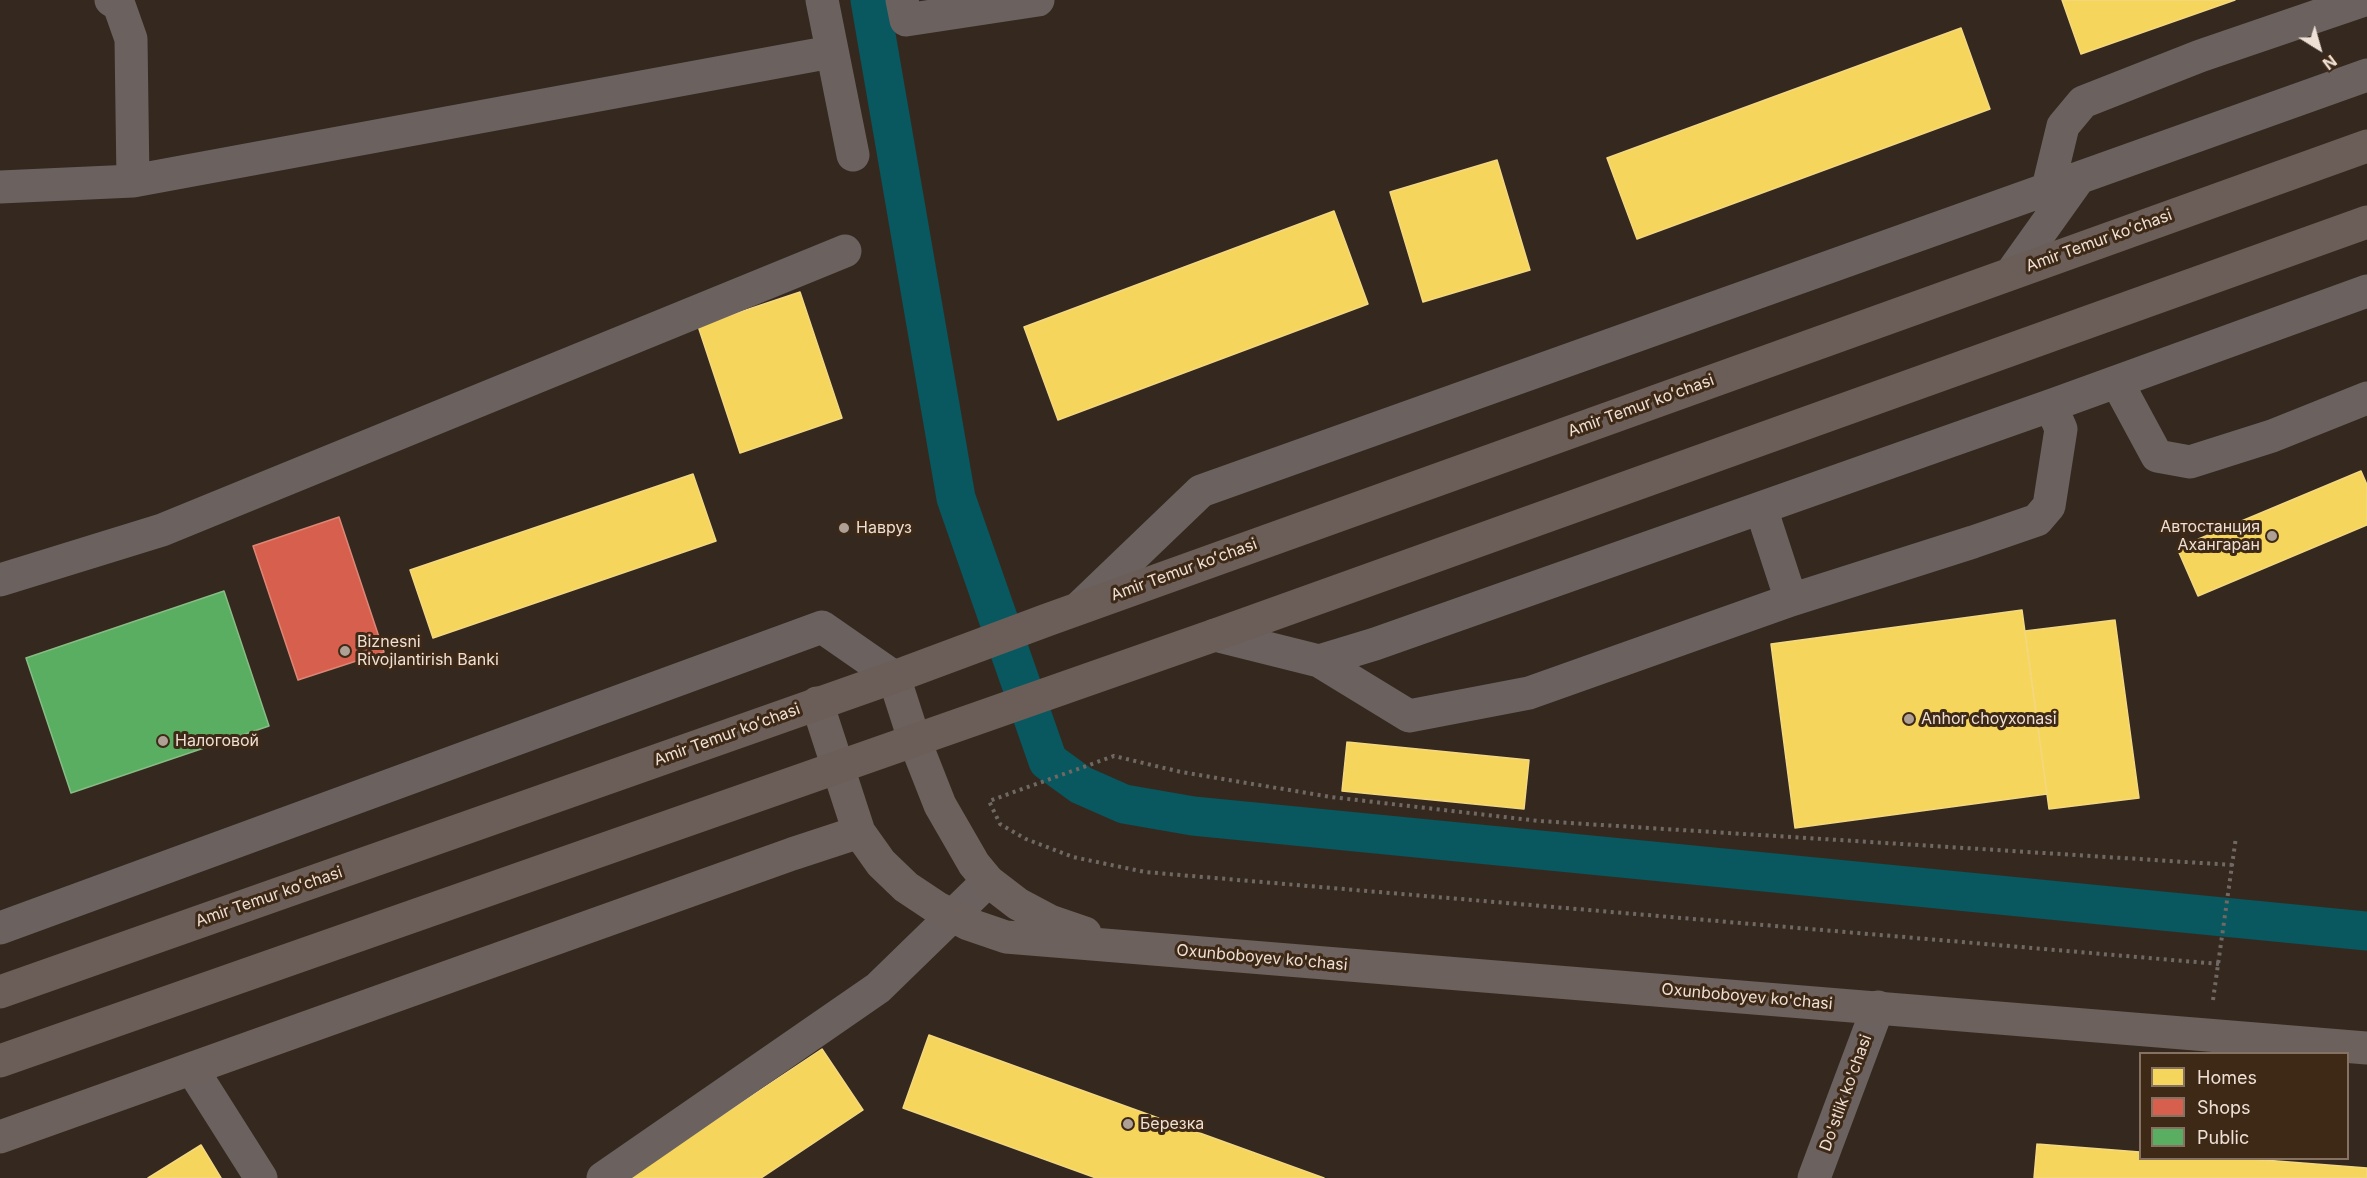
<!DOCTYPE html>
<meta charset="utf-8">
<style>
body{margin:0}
#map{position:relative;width:2367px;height:1178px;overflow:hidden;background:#35291f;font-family:Inter,sans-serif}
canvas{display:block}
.legend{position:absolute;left:2139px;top:1052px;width:210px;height:108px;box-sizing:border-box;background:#3e2816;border:2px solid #857262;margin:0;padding:8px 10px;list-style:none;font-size:18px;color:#efe0d5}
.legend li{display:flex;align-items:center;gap:12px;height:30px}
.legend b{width:30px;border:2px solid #857262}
.north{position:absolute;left:2289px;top:18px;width:60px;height:60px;-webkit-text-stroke:4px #3e2816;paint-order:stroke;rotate:143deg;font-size:16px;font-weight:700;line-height:24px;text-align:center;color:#efe0d5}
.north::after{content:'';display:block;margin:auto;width:21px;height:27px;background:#efe0d5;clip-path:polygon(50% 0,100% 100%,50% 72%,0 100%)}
</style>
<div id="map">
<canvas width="2367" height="1178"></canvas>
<ul class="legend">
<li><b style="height:16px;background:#f6d55c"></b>Homes</li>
<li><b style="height:16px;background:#d6604d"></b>Shops</li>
<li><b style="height:16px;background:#5aae61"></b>Public</li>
</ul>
<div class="north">N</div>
</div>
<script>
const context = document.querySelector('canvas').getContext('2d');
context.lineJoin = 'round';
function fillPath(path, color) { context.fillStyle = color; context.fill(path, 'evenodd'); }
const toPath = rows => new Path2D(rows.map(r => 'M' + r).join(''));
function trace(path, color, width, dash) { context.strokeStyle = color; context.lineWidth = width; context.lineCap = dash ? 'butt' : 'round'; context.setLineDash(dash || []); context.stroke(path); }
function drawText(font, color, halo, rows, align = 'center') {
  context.font = font + ' Inter,sans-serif'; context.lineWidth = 6; context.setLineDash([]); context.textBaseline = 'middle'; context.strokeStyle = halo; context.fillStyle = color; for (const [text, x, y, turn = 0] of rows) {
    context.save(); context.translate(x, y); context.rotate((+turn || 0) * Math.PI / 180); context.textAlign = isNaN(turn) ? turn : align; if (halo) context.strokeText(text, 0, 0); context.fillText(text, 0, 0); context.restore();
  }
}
const homes = toPath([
 [2062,0,2235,0,2081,54,2062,0],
 [1961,28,1990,109,1637,239,1607,158,1961,28],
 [1497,160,1530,270,1423,302,1390,192,1497,160],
 [1334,211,1368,304,1058,420,1024,327,1334,211],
 [800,292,842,418,740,453,698,326,800,292],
 [2361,471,2367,485,2367,525,2198,596,2177,548,2361,471],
 [693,474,716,541,433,638,410,570,693,474],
 [2022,610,2047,794,1795,828,1771,644,2022,610],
 [2115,620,2139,798,2049,809,2025,631,2115,620],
 [1347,742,1529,760,1524,809,1342,791,1347,742],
 [929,1035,1324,1178,1096,1178,903,1108,929,1035],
 [822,1049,863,1110,761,1178,628,1178,822,1049],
 [2037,1144,2140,1152,2140,1158,2238,1158,2367,1168,2367,1178,2034,1178,2037,1144],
 [201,1145,221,1178,148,1178,201,1145]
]);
fillPath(homes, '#f6d55c');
trace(homes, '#f4d880', 1.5);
const shops = toPath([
 [339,517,384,652,298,680,253,546,339,517]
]);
fillPath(shops, '#d6604d');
trace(shops, '#de8676', 1.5);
const public = toPath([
 [224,591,269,726,71,793,26,658,224,591]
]);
fillPath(public, '#5aae61');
trace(public, '#87bd84', 1.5);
trace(toPath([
 [870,0,956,498,1048,761,1081,785,1124,804,1193,816,2367,931]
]), '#09575f', 39);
trace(toPath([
 [2219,964,1145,872,1073,857,1026,839,1000,824,989,801,1114,756,1181,772,1331,797,1539,821,2233,865],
 [2213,1000,2236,837]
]), '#706864', 4, [3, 4.5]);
trace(toPath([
 [111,0,119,5,131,39,133,181],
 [822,0,853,155],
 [902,0,906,20,1038,0],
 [0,187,133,181,831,52],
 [2048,188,2063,126,2083,102,2200,56,2364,0],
 [2012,272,2079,178],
 [2117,382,2157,456,2190,462,2272,436,2367,398],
 [1761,508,1791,600],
 [0,580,162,530,845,251],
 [1079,608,1201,491,2367,75],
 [1215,635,1319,661,1375,644,2055,404,2367,291],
 [1319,661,1409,716,1529,693,1791,600,1973,542,2037,520,2049,506,2061,429,2051,406],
 [0,928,822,627,894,677],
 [192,1069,261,1178],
 [603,1178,878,988,988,881],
 [1814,1178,1878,1007]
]), '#6b6260', 33);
trace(toPath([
 [894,677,914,739,940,805,974,864,988,881,1018,904,1050,921,1085,933],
 [817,703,859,832,881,863,906,887,936,907,968,924,1006,937,2367,1048],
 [0,1137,792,854,859,832]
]), '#6d615d', 33);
trace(toPath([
 [0,992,894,677,1047,620,2367,146],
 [0,1061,1215,635,2367,222]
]), '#6b5e58', 33);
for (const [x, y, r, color] of [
 [844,528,6,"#aea095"],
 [2272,536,6,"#aea095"],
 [345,651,6,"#aea095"],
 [1909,719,6,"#aea095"],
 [163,741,6,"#aea095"],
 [1128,1124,6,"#aea095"]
]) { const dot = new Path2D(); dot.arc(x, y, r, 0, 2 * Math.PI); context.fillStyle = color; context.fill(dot); trace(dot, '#3e2816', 2); }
drawText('16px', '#efe0d5', '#3e2816', [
 ["Amir Temur koʻchasi",2099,241,-20],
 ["Amir Temur koʻchasi",1641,406,-20],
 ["Amir Temur koʻchasi",1184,570,-20],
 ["Amir Temur koʻchasi",727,735,-20],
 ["Amir Temur koʻchasi",269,897,-19],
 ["Oxunboboyev ko'chasi",1262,958,5],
 ["Oxunboboyev ko'chasi",1747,997,5],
 ["Do'stlik ko'chasi",1846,1093,-70]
]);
drawText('16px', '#efe0d5', '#3e2816', [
 ["Автостанция",2260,527,"right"],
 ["Ахангаран",2260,545,"right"],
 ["Навруз",856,528],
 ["Biznesni",357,642],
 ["Rivojlantirish Banki",357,660],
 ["Anhor choyxonasi",1921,719],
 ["Налоговой",175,741],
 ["Березка",1140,1124]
], 'left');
</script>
